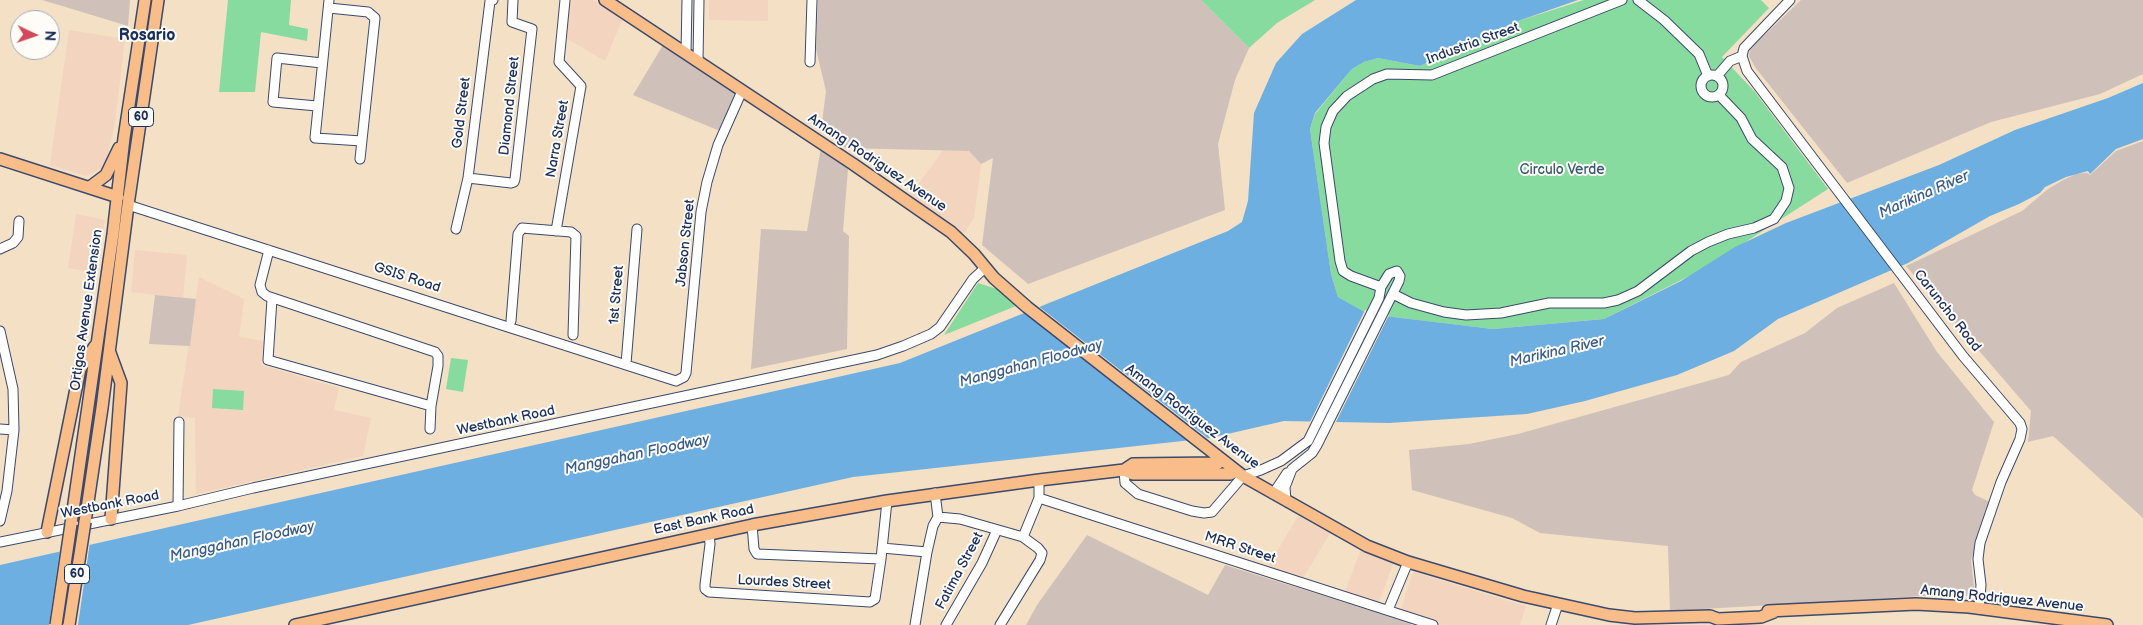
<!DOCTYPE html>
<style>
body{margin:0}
#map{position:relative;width:2143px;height:625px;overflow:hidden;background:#f3e0c5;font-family:"Balsamiq Sans",sans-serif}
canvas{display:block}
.north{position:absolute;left:10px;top:10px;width:50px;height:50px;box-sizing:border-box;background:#fdfcf7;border:1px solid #a3aaba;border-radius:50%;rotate:93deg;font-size:14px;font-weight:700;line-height:20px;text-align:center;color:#1b2f5e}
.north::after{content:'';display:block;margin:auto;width:18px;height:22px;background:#d1495b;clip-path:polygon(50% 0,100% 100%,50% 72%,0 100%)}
</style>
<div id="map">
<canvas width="2143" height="625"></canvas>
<div class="north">N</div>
</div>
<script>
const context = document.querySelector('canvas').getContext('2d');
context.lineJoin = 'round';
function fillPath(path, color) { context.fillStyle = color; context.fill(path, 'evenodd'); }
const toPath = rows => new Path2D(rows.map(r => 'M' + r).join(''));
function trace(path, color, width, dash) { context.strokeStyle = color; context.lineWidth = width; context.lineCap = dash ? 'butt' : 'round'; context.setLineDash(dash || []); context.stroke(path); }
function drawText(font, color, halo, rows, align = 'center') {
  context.font = font + ' "Balsamiq Sans",sans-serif'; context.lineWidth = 4; context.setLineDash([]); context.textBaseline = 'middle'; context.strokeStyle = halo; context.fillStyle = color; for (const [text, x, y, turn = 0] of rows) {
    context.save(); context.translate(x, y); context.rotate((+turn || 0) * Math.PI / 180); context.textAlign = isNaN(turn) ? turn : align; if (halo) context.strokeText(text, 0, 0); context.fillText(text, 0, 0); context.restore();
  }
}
fillPath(toPath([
 [569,0,593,0,623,18,605,61,566,38],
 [709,0,768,0,768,21,709,20],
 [69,30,125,39,115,122,107,159,102,168,86,176,50,165],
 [944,149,969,151,981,164,974,218,962,236,908,198],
 [76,214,105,220,95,273,68,268],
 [135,250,187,255,183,298,131,292],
 [199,277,244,299,239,337,264,341,261,365,339,388,334,410,371,418,363,456,196,494,195,418,178,416],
 [1298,516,1330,533,1302,580,1267,568],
 [1361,549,1393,564,1378,605,1345,592],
 [1413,572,1526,606,1520,625,1442,625,1400,613]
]), '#f3d4be');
fillPath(toPath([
 [42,0,130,0,128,26,59,5],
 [818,0,1201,0,1249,48,1235,80,1218,144,1225,210,1028,284,982,245,993,158,981,164,969,151,846,148,821,131,826,91,816,49],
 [1801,0,2143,0,2143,74,2100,94,1991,122,1847,183,1755,67,1749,56,1750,49],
 [663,45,737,95,720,131,633,95],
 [2143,141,2143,518,2053,436,2028,442,2031,411,1906,266,2022,211,2048,189,2065,179,2076,174,2087,173,2090,175,2116,151],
 [821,147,848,169,843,231,849,236,847,349,751,369,761,229,807,231],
 [1894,283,1937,352,1994,422,1972,490,1975,495,1990,502,1971,560,1975,596,1940,595,1670,611,1668,546,1540,533,1512,518,1412,490,1409,450,1469,444,1518,434,1729,375,1741,362,1805,333,1837,308],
 [155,295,196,299,190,346,149,344],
 [1087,535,1208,595,1225,565,1411,623,1411,625,1026,625,1037,605]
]), '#cfc0ba');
fillPath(toPath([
 [228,0,291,0,289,25,308,29,307,41,261,32,255,92,219,92],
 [1201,0,1315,0,1277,23,1249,48],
 [1584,0,1761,0,1769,8,1722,57,1755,92,1828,189,1705,268,1604,319,1493,329,1367,314,1338,297,1331,274,1310,129,1315,114,1352,69,1364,62,1378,58,1420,66,1518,21],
 [978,283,997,289,1016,306,944,335],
 [451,358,468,360,463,392,446,389],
 [213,389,244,391,243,410,212,408]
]), '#87db9e');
fillPath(toPath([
 [1356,0,1578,0,1518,21,1420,66,1378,58,1364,62,1352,69,1315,113,1310,129,1331,274,1338,297,1368,314,1493,329,1604,319,1681,281,1735,247,1786,223,1939,165,2015,130,2108,98,2143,83,2143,139,2116,149,2090,174,2088,171,2066,177,2045,187,2040,193,2019,204,1990,216,1908,263,1778,319,1734,351,1677,375,1585,401,1527,414,1389,423,1284,421,1210,438,853,477,188,625,0,625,0,565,900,363,1228,231,1242,222,1248,201,1254,113,1276,63,1302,34]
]), '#6dafe1');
fillPath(toPath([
 [1037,305,1210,440,1191,442,1023,311],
 [1365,310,1389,315,1335,424,1309,424],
 [90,542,78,625,49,625,60,549]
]), '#f3e0c5');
const minor = toPath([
 [329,0,315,138,362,141],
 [1638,0,1664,20,1699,54,1708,76],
 [1790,0,1744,48,1742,56,1747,71,1963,356,2020,423,2022,429,2020,439,2001,482,1980,543,1978,559,1981,585,1979,609],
 [329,8,368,12,375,18,360,159],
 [686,53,687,0],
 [698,61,699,0],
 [810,62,812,0],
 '1701 86a11 11 0 1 1 22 0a11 11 0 1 1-22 0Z',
 [1717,76,1730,61,1742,56],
 [317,106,273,102,277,58,322,63],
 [468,178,511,183,514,182,515,179,532,29,512,22,513,0],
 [128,205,676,381],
 [456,229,468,178,490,1,493,0],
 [556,231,581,86,559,62,565,0],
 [0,249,13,243,18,237,19,221],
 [269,250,260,285,262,292,267,296,435,352,438,356,438,366,431,406,430,429],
 [1381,287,1351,276,1343,271,1340,261,1324,143,1326,127,1333,111,1347,96,1373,79,1387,74,1432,75,1622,0],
 [1393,294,1411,303,1444,312,1466,315,1501,313,1549,303,1604,303,1618,300,1638,291,1691,251,1708,242,1728,234,1754,228,1774,219,1786,201,1789,188,1782,167,1752,139,1741,118,1719,95],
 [272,299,268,360,431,406],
 [511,321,518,234,522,228,571,232,576,236,573,335],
 [0,331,13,389,14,430,7,491,0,521],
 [626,364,637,229],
 [676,381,684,377,686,373,701,212,707,182,718,145,742,91],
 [0,429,14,430],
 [1124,470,1125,483,1138,494,1192,511,1204,513,1212,512,1243,476,1261,470,1281,461,1308,441,1379,298,1381,287,1389,274,1397,271,1400,276,1399,281,1317,445,1312,453,1292,469,1285,487,1286,501],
 [935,493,938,517],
 [1273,494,1287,473],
 [1039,498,1433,625],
 [178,506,179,422],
 [938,517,960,519,1023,537,1038,548,1042,553,1040,560,1000,625],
 [752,525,754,549,757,554,881,559],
 [709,534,710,544,705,585,705,589,709,592,870,602,875,599,881,559,887,501],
 [1023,537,1039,498,1039,480],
 [0,542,178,506,253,488,877,355,903,346,931,334,940,327,973,279,985,268],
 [882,548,927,552],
 [1388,610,1408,562],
 [915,625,927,552,933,526,938,517],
 [946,625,982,563,997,530],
 [1551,625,1558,604]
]);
const major = toPath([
 [605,0,853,164,951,232,974,254,994,278,1027,307,1243,476,1367,546,1408,562,1523,596,1609,615,1635,618,1710,616,1718,619,1761,617,1774,612],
 [0,159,118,197],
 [90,187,106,175,119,148],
 [110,353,121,383,111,519],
 [1124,470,1133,474,1230,474,1236,471],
 [85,522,102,408,128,205,158,0],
 [71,524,113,234,124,138,145,0],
 [47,532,80,369,95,346],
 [1768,611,1916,604,1969,607,2107,625],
 [295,625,752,525,887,501,1039,480,1124,470,1133,464,1218,463,1222,461]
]);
trace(minor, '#3b4a6d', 11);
trace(major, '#3b4a6d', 14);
trace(minor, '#fff', 9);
trace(major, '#f8bd89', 11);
const majorBridge = toPath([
 [56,625,71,524],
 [69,625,85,522]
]);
trace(majorBridge, '#3b4a6d', 14, []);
trace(majorBridge, '#f8bd89', 11);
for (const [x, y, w] of [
 [141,117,25],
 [77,574,25]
]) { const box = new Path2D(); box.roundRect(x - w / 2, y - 9.5, w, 19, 4); context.fillStyle = '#fdfcf7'; context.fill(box); trace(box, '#1b2f5e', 1); }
drawText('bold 12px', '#1b2f5e', null, [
 ["60",141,117],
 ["60",77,574]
]);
drawText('14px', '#1b2f5e', '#fdfcf7', [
 ["Industria Street",1473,44,-20],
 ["Diamond Street",510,106,-84],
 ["Gold Street",462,113,-83],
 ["Narra Street",558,139,-80],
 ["Amang Rodriguez Avenue",877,163,34],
 ["Jabson Street",686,243,-84],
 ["GSIS Road",407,278,18],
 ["1st Street",617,295,-85],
 ["Ortigas Avenue Extension",87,310,-82],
 ["Caruncho Road",1947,311,52],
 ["Amang Rodriguez Avenue",1192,417,37],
 ["Westbank Road",506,421,-12],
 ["Westbank Road",110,505,-11],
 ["East Bank Road",704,520,-12],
 ["MRR Street",1240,548,18],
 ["Fatima Street",960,571,-62],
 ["Lourdes Street",784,583,3],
 ["Amang Rodriguez Avenue",2002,599,6]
]);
drawText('14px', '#365a6e', '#fdfcf7', [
 ["Circulo Verde",1562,170]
]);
drawText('italic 15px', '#385c8c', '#fdfcf7', [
 ["Marikina River",1924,195,-24],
 ["Marikina River",1557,352,-13],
 ["Manggahan Floodway",1031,364,-15],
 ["Manggahan Floodway",637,455,-12],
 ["Manggahan Floodway",242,542,-12]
]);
drawText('bold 16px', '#1b2f5e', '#fdfcf7', [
 ["Rosario",147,36]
]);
</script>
